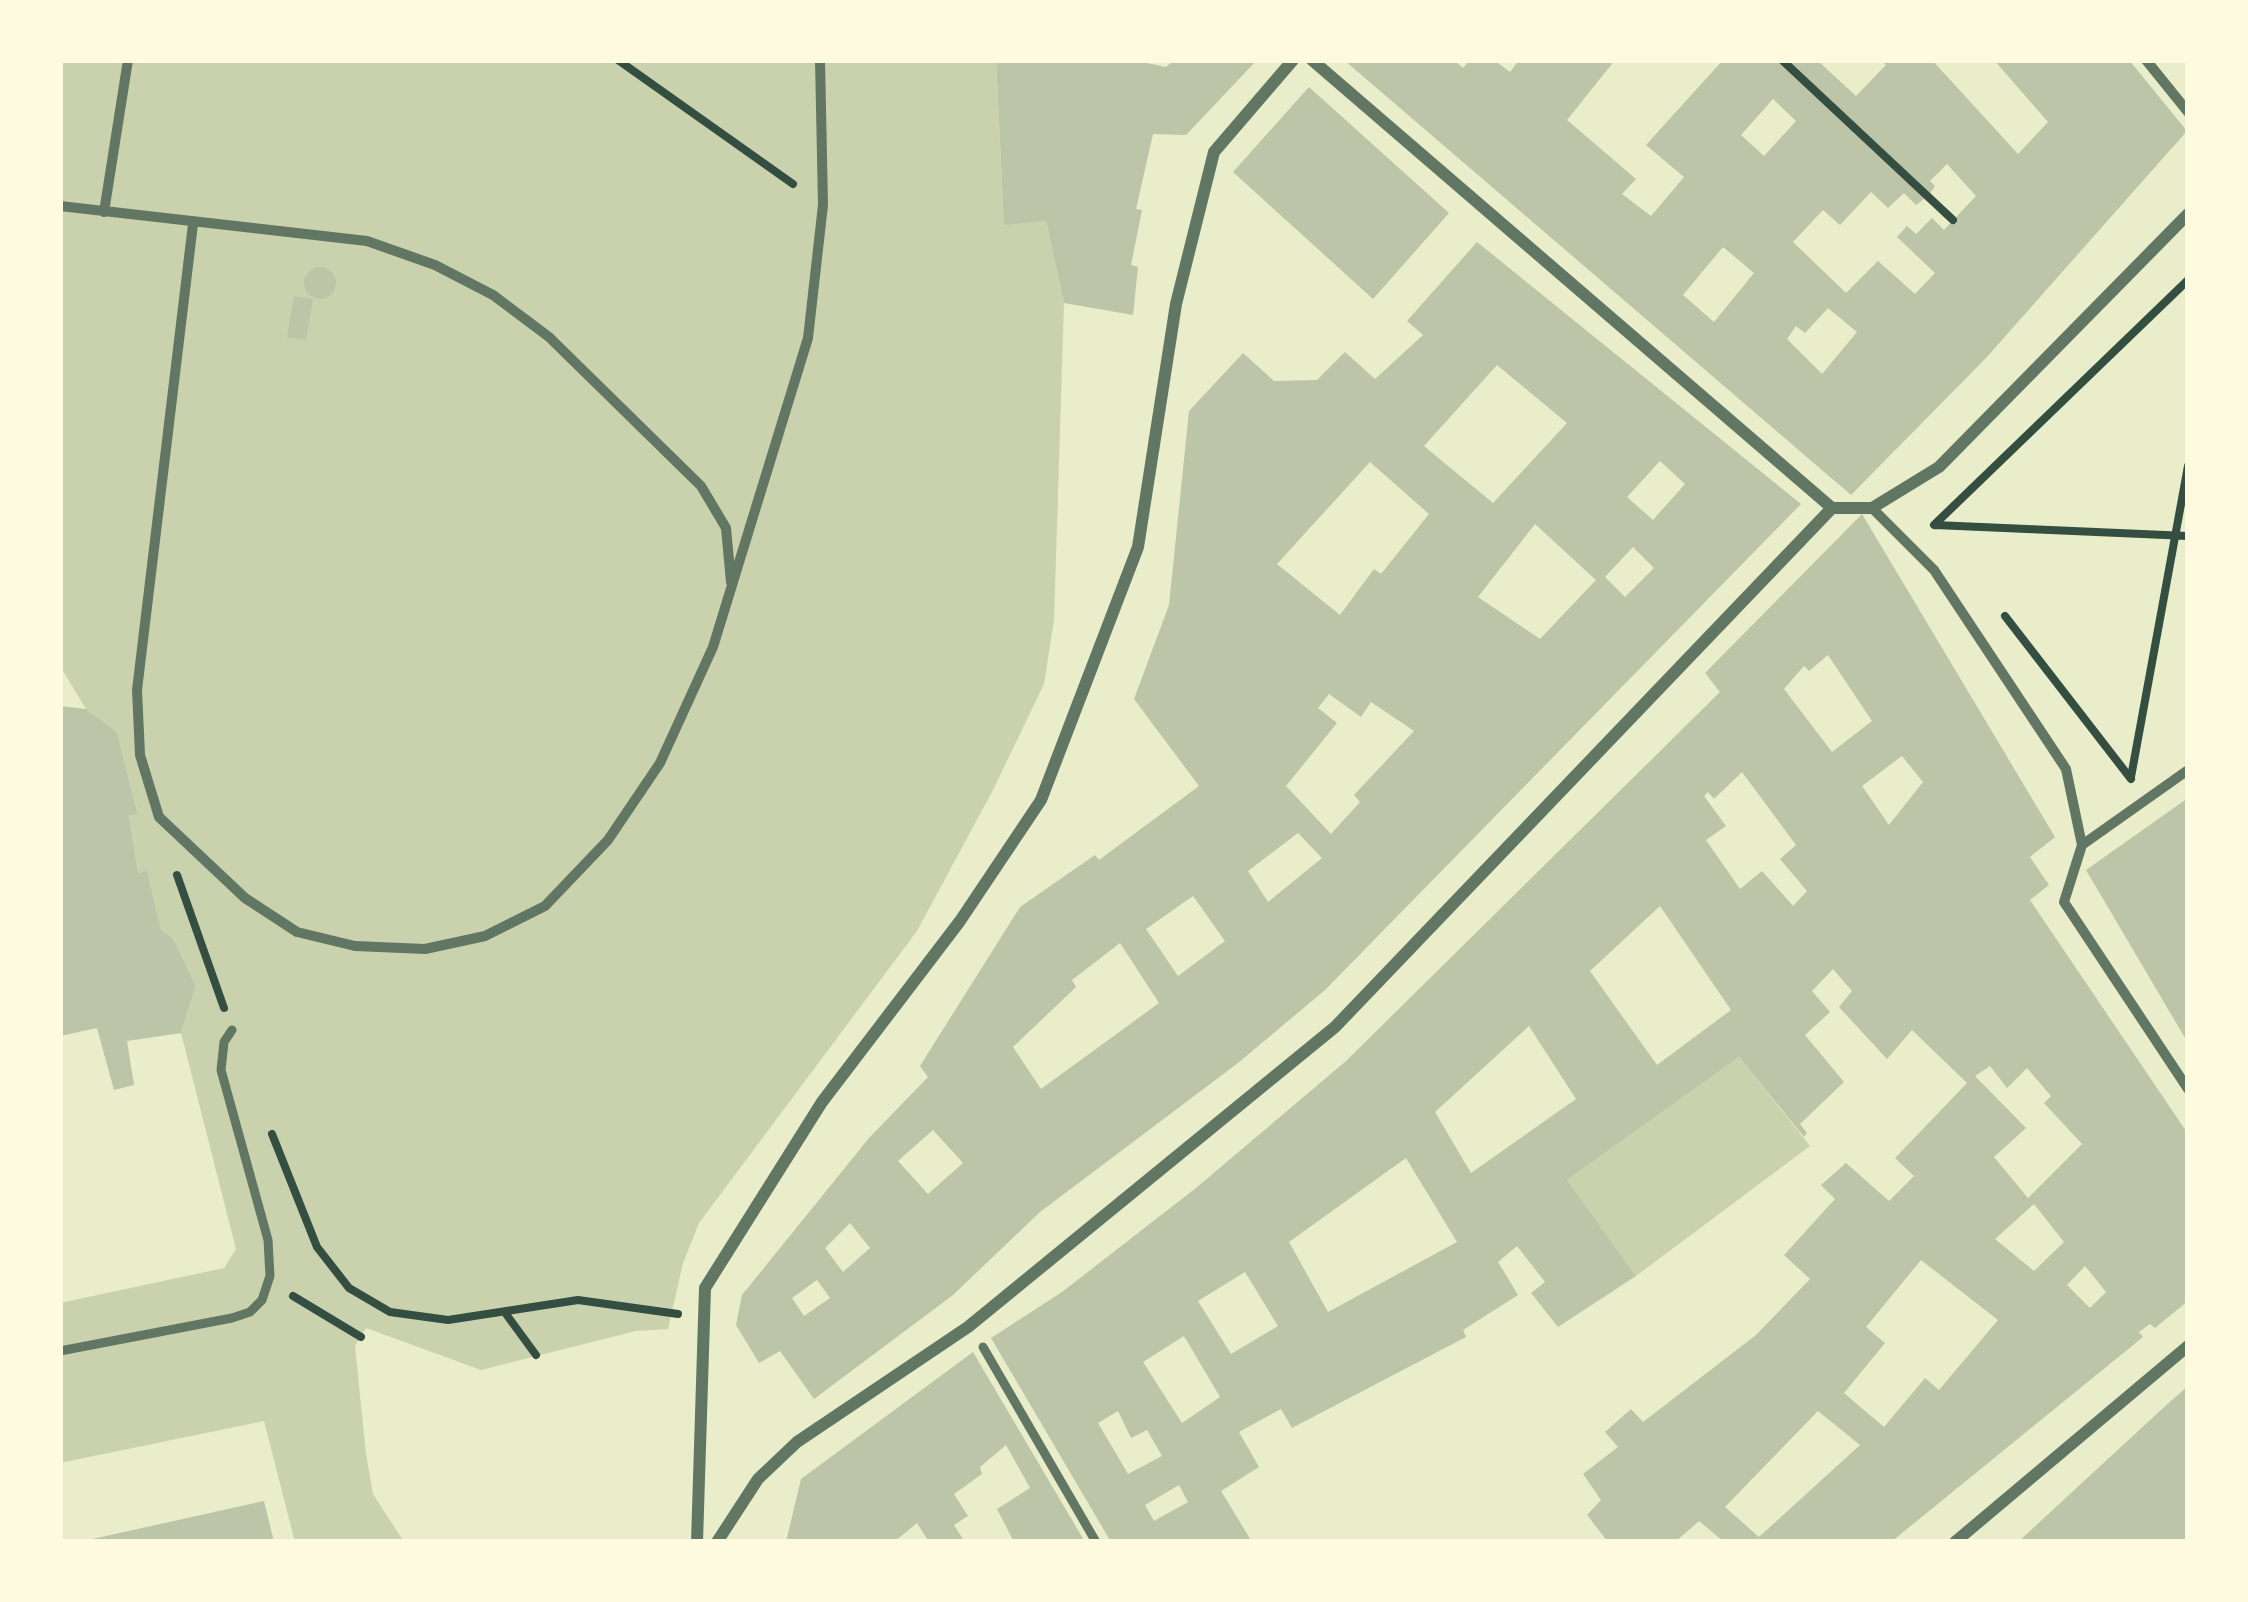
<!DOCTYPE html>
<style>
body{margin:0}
#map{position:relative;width:2248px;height:1602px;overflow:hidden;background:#e9edc9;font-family:Karla,sans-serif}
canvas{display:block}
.frame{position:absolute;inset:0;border:63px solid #fefae0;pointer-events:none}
</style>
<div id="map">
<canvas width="2248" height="1602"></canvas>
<div class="frame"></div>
</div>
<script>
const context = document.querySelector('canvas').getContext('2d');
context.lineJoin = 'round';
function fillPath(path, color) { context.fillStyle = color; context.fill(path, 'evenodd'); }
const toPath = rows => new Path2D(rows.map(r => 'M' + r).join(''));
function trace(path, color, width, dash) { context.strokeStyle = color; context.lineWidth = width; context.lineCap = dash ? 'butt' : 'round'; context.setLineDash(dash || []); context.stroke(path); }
fillPath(toPath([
 [60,60,996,60,1004,224,1046,221,1064,303,1054,620,1044,684,993,790,917,931,699,1223,683,1263,668,1329,636,1331,481,1370,366,1328,355,1346,366,1454,373,1494,404,1542,295,1542,264,1421,60,1463,60,1303,224,1268,236,1249,181,1033,196,986,173,938,161,930,147,872,138,873,129,816,138,813,117,732,86,709,60,666],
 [1739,1057,1810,1146,1636,1276,1567,1180]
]), '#cad2ad');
fillPath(toPath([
 [996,60,1132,60,1166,67,1174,60,1257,60,1186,135,1153,134,1136,209,1142,210,1131,265,1138,267,1133,315,1064,303,1046,221,1004,225],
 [1344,60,1454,60,1463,68,1470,60,1494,60,1510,72,1519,60,1615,60,1567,120,1636,179,1622,194,1651,216,1684,177,1646,145,1723,60,1817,60,1856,96,1886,65,1881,60,1932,60,2018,154,2048,122,1994,60,2129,60,2187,131,1986,358,1851,495],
 [1773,99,1796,121,1764,156,1741,135],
 [1947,164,1976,196,1944,230,1932,218,1916,234,1907,226,1897,237,1935,273,1915,294,1878,261,1846,293,1793,242,1823,210,1840,225,1871,192,1888,208,1904,193,1916,205,1928,196,1935,186,1930,181],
 [1723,247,1754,273,1714,322,1683,295],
 [1828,308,1857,332,1822,374,1787,339,1796,326,1805,333],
 [1309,87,1449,213,1373,299,1233,172],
 [1477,242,1801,504,1325,990,1238,1063,1040,1212,953,1295,814,1399,780,1351,759,1363,736,1325,742,1295,869,1138,928,1077,920,1066,1020,907,1095,855,1099,860,1199,786,1134,699,1169,605,1189,411,1243,353,1274,381,1317,380,1345,352,1375,379,1423,335,1407,321],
 [1497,365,1567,423,1493,503,1424,446],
 [1660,461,1685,484,1653,520,1627,497],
 [1370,462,1429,514,1381,574,1374,569,1340,615,1277,564],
 [1535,524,1596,580,1540,639,1478,597],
 [1633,547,1654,568,1625,597,1605,577],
 [1329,694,1361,717,1371,702,1414,731,1354,795,1360,802,1331,834,1286,786,1337,723,1318,708],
 [1298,833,1322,858,1268,902,1248,871],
 [1193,896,1225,941,1178,976,1146,929],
 [1120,943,1159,1003,1041,1089,1013,1047,1076,987,1072,980],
 [933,1130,963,1163,928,1194,898,1161],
 [850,1223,870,1248,843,1272,825,1248],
 [817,1280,830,1298,804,1316,792,1298],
 '304 283a16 16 0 1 1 32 0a16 16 0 1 1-32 0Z',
 [294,296,313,299,306,340,287,337],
 [1862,514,2055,837,2030,857,2049,885,2030,900,2188,1134,2188,1301,2155,1328,2150,1324,2139,1332,2143,1337,1891,1542,1724,1542,1699,1521,1675,1542,1608,1542,1587,1515,1601,1500,1583,1474,1618,1447,1605,1432,1631,1409,1643,1422,1756,1335,1810,1279,1784,1255,1835,1199,1821,1185,1846,1163,1889,1201,1914,1176,1895,1158,1967,1083,1912,1030,1887,1059,1839,1007,1852,991,1833,969,1812,991,1830,1012,1805,1035,1844,1082,1800,1124,1807,1133,1804,1137,1739,1057,1567,1180,1636,1276,1558,1327,1531,1293,1545,1282,1517,1246,1498,1262,1518,1295,1463,1330,1466,1337,1292,1428,1281,1409,1239,1432,1259,1467,1221,1491,1252,1542,1111,1542,991,1338,1062,1292,1196,1188,1346,1061,1720,692,1705,673],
 [1828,655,1872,721,1832,752,1784,689,1804,666,1809,671],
 [1902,756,1923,782,1889,825,1862,786],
 [1742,772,1796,845,1780,859,1807,891,1793,906,1762,871,1740,889,1706,840,1726,826,1704,796,1708,792,1714,799],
 [1660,906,1731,1010,1657,1065,1590,971],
 [1529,1026,1576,1099,1471,1173,1435,1112],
 [1990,1066,2007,1088,2027,1068,2051,1096,2044,1103,2082,1144,2028,1198,1994,1157,2026,1128,1975,1076],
 [1406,1158,1457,1242,1328,1312,1289,1242],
 [2034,1204,2064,1242,2034,1271,1995,1239],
 [1921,1260,1998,1320,1939,1390,1925,1378,1884,1427,1844,1393,1885,1343,1866,1327],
 [2085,1266,2106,1292,2090,1308,2067,1285],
 [1245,1272,1278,1326,1231,1354,1198,1301],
 [1184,1336,1220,1397,1182,1423,1143,1362],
 [1118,1411,1131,1438,1147,1430,1162,1456,1128,1474,1098,1423],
 [1818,1411,1860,1445,1759,1537,1725,1507],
 [1179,1485,1188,1502,1154,1521,1145,1505],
 [60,706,86,709,117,732,138,814,129,816,138,873,147,871,161,930,173,938,196,986,181,1033,127,1041,134,1085,114,1090,97,1028,60,1036],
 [2188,798,2188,1043,2086,870],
 [973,1352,1085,1542,1014,1542,997,1509,1030,1488,1006,1445,980,1467,982,1474,954,1494,968,1516,954,1525,965,1542,929,1542,917,1523,894,1542,786,1542,801,1479],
 [2188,1386,2188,1542,2018,1542,2162,1409],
 [264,1501,274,1542,88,1542,88,1540]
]), '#bcc5a7');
trace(toPath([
 [618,60,793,184],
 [1782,60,1953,220],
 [1934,525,2188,280],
 [1935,525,2188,536],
 [2005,616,2131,779],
 [2131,777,2188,466],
 [177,875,224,1008],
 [272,1134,317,1247,349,1288,390,1312,448,1320,578,1300,678,1314],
 [293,1296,361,1337],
 [506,1314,536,1355]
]), '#344e41', 8);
trace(toPath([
 [983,1347,1096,1542],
 [60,1351,232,1318,250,1312,262,1300,270,1276,268,1240,221,1070,224,1042,232,1030]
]), '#617663', 9);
trace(toPath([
 [2146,60,2188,112],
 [60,206,367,241,435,265,493,295,549,337,701,486,726,528,731,582],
 [104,212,128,60],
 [193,224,137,690,140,755,159,817,245,898,297,932,355,946,425,949,485,936,545,906,608,840,660,763,713,647,808,338,823,205,820,60],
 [1872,508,1934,570,2066,769,2082,845,2064,902,2188,1089],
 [2082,845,2188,770]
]), '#617663', 10);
trace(toPath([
 [1312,60,1832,508],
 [1832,508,1872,508,1939,467,2188,214],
 [697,1542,705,1288,822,1102,960,921,1041,800,1138,547,1176,304,1214,152,1293,60],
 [717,1542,758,1479,797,1442,968,1327,1335,1027,1832,508],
 [1955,1542,2188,1346]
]), '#617663', 12);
</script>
